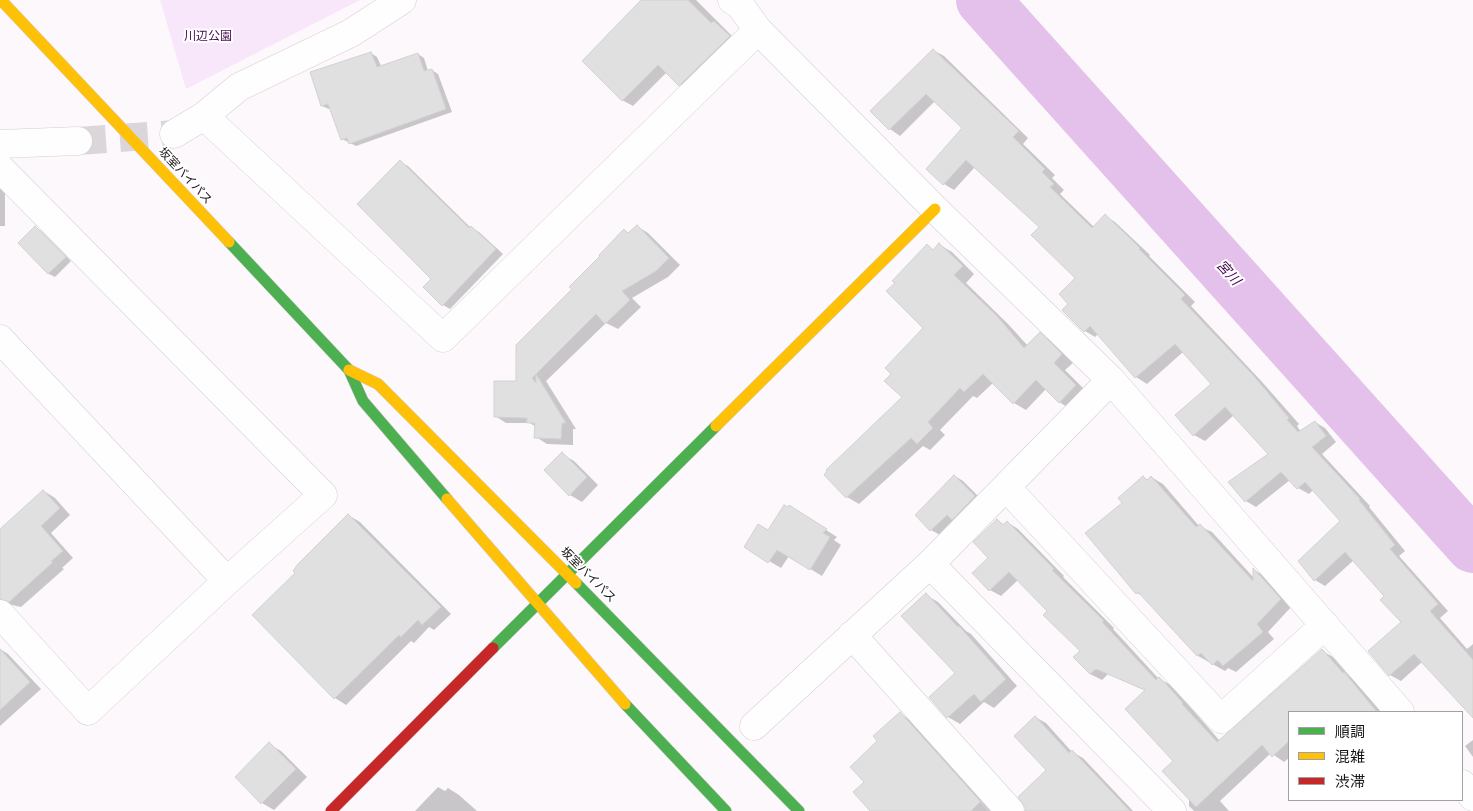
<!DOCTYPE html>
<meta charset="utf-8">
<style>
body{margin:0}
#map{position:relative;width:1473px;height:811px;overflow:hidden;background:#fcf8fc;font-family:"Open Sans","Noto Sans JP",sans-serif}
canvas{display:block}
.legend{position:absolute;left:1288px;top:711px;width:175px;height:90px;box-sizing:border-box;background:#fff;border:1px solid #a2a1a2;margin:0;padding:6px 9px;list-style:none;font-size:15px;color:#171417}
.legend li{display:flex;align-items:center;gap:10px;height:25px}
.legend b{width:25px;border:1px solid #a2a1a2}
</style>
<div id="map">
<canvas width="1473" height="811"></canvas>
<ul class="legend">
<li><b style="height:6px;background:#4caf50"></b>順調</li>
<li><b style="height:6px;background:#ffc107"></b>混雑</li>
<li><b style="height:6px;background:#c62828"></b>渋滞</li>
</ul>
</div>
<script>
const context = document.querySelector('canvas').getContext('2d');
context.lineJoin = 'round';
function fillPath(path, color) { context.fillStyle = color; context.fill(path, 'evenodd'); }
const toPath = rows => new Path2D(rows.map(r => 'M' + r).join(''));
function trace(path, color, width, dash) { context.strokeStyle = color; context.lineWidth = width; context.lineCap = dash ? 'butt' : 'round'; context.setLineDash(dash || []); context.stroke(path); }
function drawText(font, color, halo, rows, align = 'center') {
  context.font = font + ' "Open Sans","Noto Sans JP",sans-serif'; context.lineWidth = 4; context.setLineDash([]); context.textBaseline = 'middle'; context.strokeStyle = halo; context.fillStyle = color; for (const [text, x, y, turn = 0] of rows) {
    context.save(); context.translate(x, y); context.rotate((+turn || 0) * Math.PI / 180); context.textAlign = isNaN(turn) ? turn : align; if (halo) context.strokeText(text, 0, 0); context.fillText(text, 0, 0); context.restore();
  }
}
fillPath(toPath([
 [160,0,360,0,186,89]
]), '#f8e7fa');
fillPath(toPath([
 [643,0,696,0,739,43,690,91,680,85,667,72,633,106,622,100],
 [933,50,944,56,1028,138,1023,144,1055,175,1052,178,1064,190,1060,194,1094,227,1105,216,1115,222,1150,255,1149,256,1195,302,1191,306,1263,383,1299,424,1297,426,1301,432,1315,422,1325,428,1336,442,1322,454,1370,506,1369,507,1405,551,1399,556,1448,611,1440,618,1467,649,1473,644,1473,717,1422,662,1401,681,1390,675,1370,651,1402,622,1385,597,1354,560,1325,586,1315,580,1341,521,1313,490,1309,494,1298,488,1290,480,1256,507,1246,501,1269,454,1234,415,1205,441,1194,435,1212,384,1183,352,1147,384,1136,377,1098,334,1095,337,1085,331,1070,304,1077,278,1040,227,975,167,954,190,944,184,963,128,935,101,900,136,890,129,871,111],
 [371,53,377,57,381,66,418,54,424,58,428,71,432,70,438,74,452,112,356,146,342,139,331,108,329,109,322,106],
 [400,162,408,166,471,228,479,232,503,254,450,309,443,305,433,279],
 [0,187,5,192,5,226,0,226],
 [637,226,648,233,680,265,668,277,632,298,641,307,618,329,606,323,546,381,576,429,573,429,573,445,547,444,536,437,536,427,530,423,506,423,495,416,574,289,624,231,629,234],
 [35,227,41,231,71,261,55,277,49,274,19,243],
 [940,245,952,252,974,274,966,283,1009,325,1028,346,1040,334,1052,341,1074,362,1065,370,1088,393,1072,410,1059,402,1046,389,1026,410,1014,403,993,383,977,398,973,396,940,430,945,435,930,450,923,446,859,504,847,497,904,397,925,328,927,246,934,250],
 [562,454,574,461,598,485,582,502,570,495],
 [955,476,963,481,983,501,940,535,931,530,916,515],
 [1144,477,1148,480,1151,477,1163,484,1199,526,1212,532,1254,578,1254,570,1265,576,1292,606,1268,632,1274,639,1236,672,1228,668,1225,671,1198,656,1143,596,1137,593,1124,503],
 [44,491,55,498,70,515,51,533,73,558,62,568,64,569,21,607,12,605,0,598,0,531],
 [801,514,837,537,834,540,841,545,822,576,789,556,781,568,745,547],
 [348,515,360,522,451,614,434,630,429,627,414,643,411,641,346,705,335,698,296,573],
 [997,520,1005,525,1007,522,1018,529,1064,576,1063,577,1114,628,1113,629,1159,679,1171,685,1220,741,1322,651,1333,657,1350,677,1356,680,1376,704,1375,705,1381,712,1289,712,1289,758,1284,762,1271,753,1220,801,1229,811,1194,811,1189,806,1189,798,1146,691,1108,674,1102,680,1090,674,1082,651,1049,611,1018,580,1001,596,990,590,989,558],
 [926,595,938,602,966,631,971,634,1017,686,994,708,984,702,960,724,948,717,930,697,956,673],
 [0,649,8,654,41,689,0,726],
 [900,714,911,720,993,811,871,811,866,782,879,741],
 [1035,717,1046,723,1072,752,1083,758,1133,811,1026,811,1048,770],
 [1473,740,1473,757,1465,746],
 [269,744,281,751,307,777,274,810,262,803,236,777],
 [438,787,445,791,448,788,459,795,477,811,415,811]
]), '#0003');
trace(toPath([
 [983,0,1473,546]
]), '#e4c1ea', 54);
const building = toPath([
 [641,0,688,0,711,23,714,21,730,36,679,86,658,65,622,101,582,61,641,0],
 [933,49,1019,131,1013,137,1045,169,1042,172,1054,184,1050,187,1092,228,1105,214,1140,248,1139,249,1185,295,1181,299,1253,375,1289,418,1287,420,1298,432,1315,421,1326,436,1312,447,1360,499,1359,500,1395,545,1390,549,1438,604,1430,611,1473,660,1473,718,1414,654,1389,676,1368,651,1401,622,1380,600,1384,596,1345,552,1314,581,1298,561,1340,521,1305,482,1297,489,1281,472,1245,502,1228,482,1268,454,1225,407,1193,436,1175,415,1211,384,1175,344,1135,378,1090,326,1084,332,1062,310,1068,304,1059,294,1075,278,1031,235,1039,227,966,160,943,185,926,169,962,128,926,94,889,130,870,111,933,49],
 [371,52,377,67,418,53,424,71,432,69,446,109,349,144,347,138,341,140,328,104,321,106,310,72,371,52],
 [400,160,469,228,471,226,496,249,442,306,423,287,431,279,357,204,400,160],
 [637,225,669,258,656,271,622,291,630,300,605,324,596,314,532,378,536,383,536,374,566,423,562,423,561,439,534,438,535,423,527,423,527,418,494,417,494,381,516,381,516,345,572,289,569,287,600,256,599,255,624,229,628,233,637,225],
 [35,226,66,257,48,274,18,243,35,226],
 [939,243,963,266,954,275,997,316,1024,348,1040,332,1062,354,1054,363,1076,385,1059,403,1036,380,1013,404,983,374,964,392,960,388,928,422,933,428,917,444,911,438,846,498,824,475,827,471,826,470,902,397,884,381,891,374,885,368,923,328,886,291,895,283,892,281,927,244,933,250,939,243],
 [562,452,587,477,569,496,544,470,562,452],
 [954,475,975,496,952,520,947,515,930,531,915,515,954,475],
 [1143,476,1147,480,1151,476,1196,527,1200,524,1253,581,1253,568,1281,599,1257,624,1263,632,1223,666,1218,660,1212,665,1201,653,1197,656,1138,592,1136,594,1085,533,1122,503,1118,498,1143,476],
 [43,490,60,508,41,526,63,551,51,561,53,562,9,602,0,599,0,529,43,490],
 [784,505,788,507,789,505,827,529,823,533,830,537,810,570,777,550,768,563,744,547,758,524,768,530,784,505],
 [348,514,441,607,422,625,418,620,401,637,399,635,334,699,252,615,295,573,293,571,298,564,348,514],
 [997,519,1003,525,1007,521,1054,569,1052,570,1104,621,1102,622,1156,680,1159,677,1167,685,1183,703,1182,704,1217,742,1322,649,1343,673,1344,672,1377,712,1289,712,1289,741,1272,757,1262,745,1196,807,1162,771,1173,761,1125,709,1145,690,1096,669,1090,674,1073,657,1080,651,1043,615,1047,611,1009,572,989,591,972,573,988,558,973,542,997,519],
 [926,593,958,627,959,626,1006,679,981,702,974,694,947,718,929,697,955,673,901,616,926,593],
 [0,649,30,682,0,710,0,649],
 [900,712,989,811,980,802,971,811,870,811,853,792,864,782,850,767,877,741,873,736,900,712],
 [1035,716,1069,753,1072,750,1130,811,1025,811,1025,807,1018,797,1046,770,1014,736,1035,716],
 [269,742,296,769,261,804,235,777,269,742]
]);
fillPath(building, '#e0e0e0');
trace(building, '#d2d2d1', 1);
trace(toPath([
 [78,141,174,134]
]), '#dad6da', 28, [28, 14]);
const street = toPath([
 [732,0,739,4,758,30,935,209,1111,380,1400,712],
 [204,116,443,338,758,30],
 [174,134,204,116,239,87,351,33,402,0],
 [0,144,78,141],
 [0,168,323,495,227,581],
 [0,339,227,581,88,711,0,614],
 [1111,380,930,564,1172,811],
 [1006,487,1221,719,1325,625],
 [852,635,1010,811],
 [754,726,930,564],
 [1462,784,1473,797]
]);
const fast = toPath([
 [229,242,349,370,363,401,447,499],
 [576,583,799,811],
 [493,648,716,426],
 [625,704,726,811]
]);
const slow = toPath([
 [1,0,229,242],
 [349,370,378,384,576,583],
 [716,426,935,209],
 [447,499,625,704]
]);
const jam = toPath([
 [331,811,493,648]
]);
trace(street, '#d3cfd3', 29);
trace(fast, '#d3cfd3', 12);
trace(slow, '#d3cfd3', 12);
trace(jam, '#d3cfd3', 12);
trace(street, '#fffeff', 28);
trace(fast, '#4caf50', 11);
trace(slow, '#ffc107', 11);
trace(jam, '#c62828', 11);
drawText('12px', '#45094f', '#fff', [
 ["川辺公園",208,37]
]);
drawText('12px', '#171417', '#fff', [
 ["坂室バイパス",185,176,47],
 ["坂室バイパス",588,575,45]
]);
drawText('italic 14px', '#44084f', '#fff', [
 ["宮川",1228,273,48]
]);
</script>
